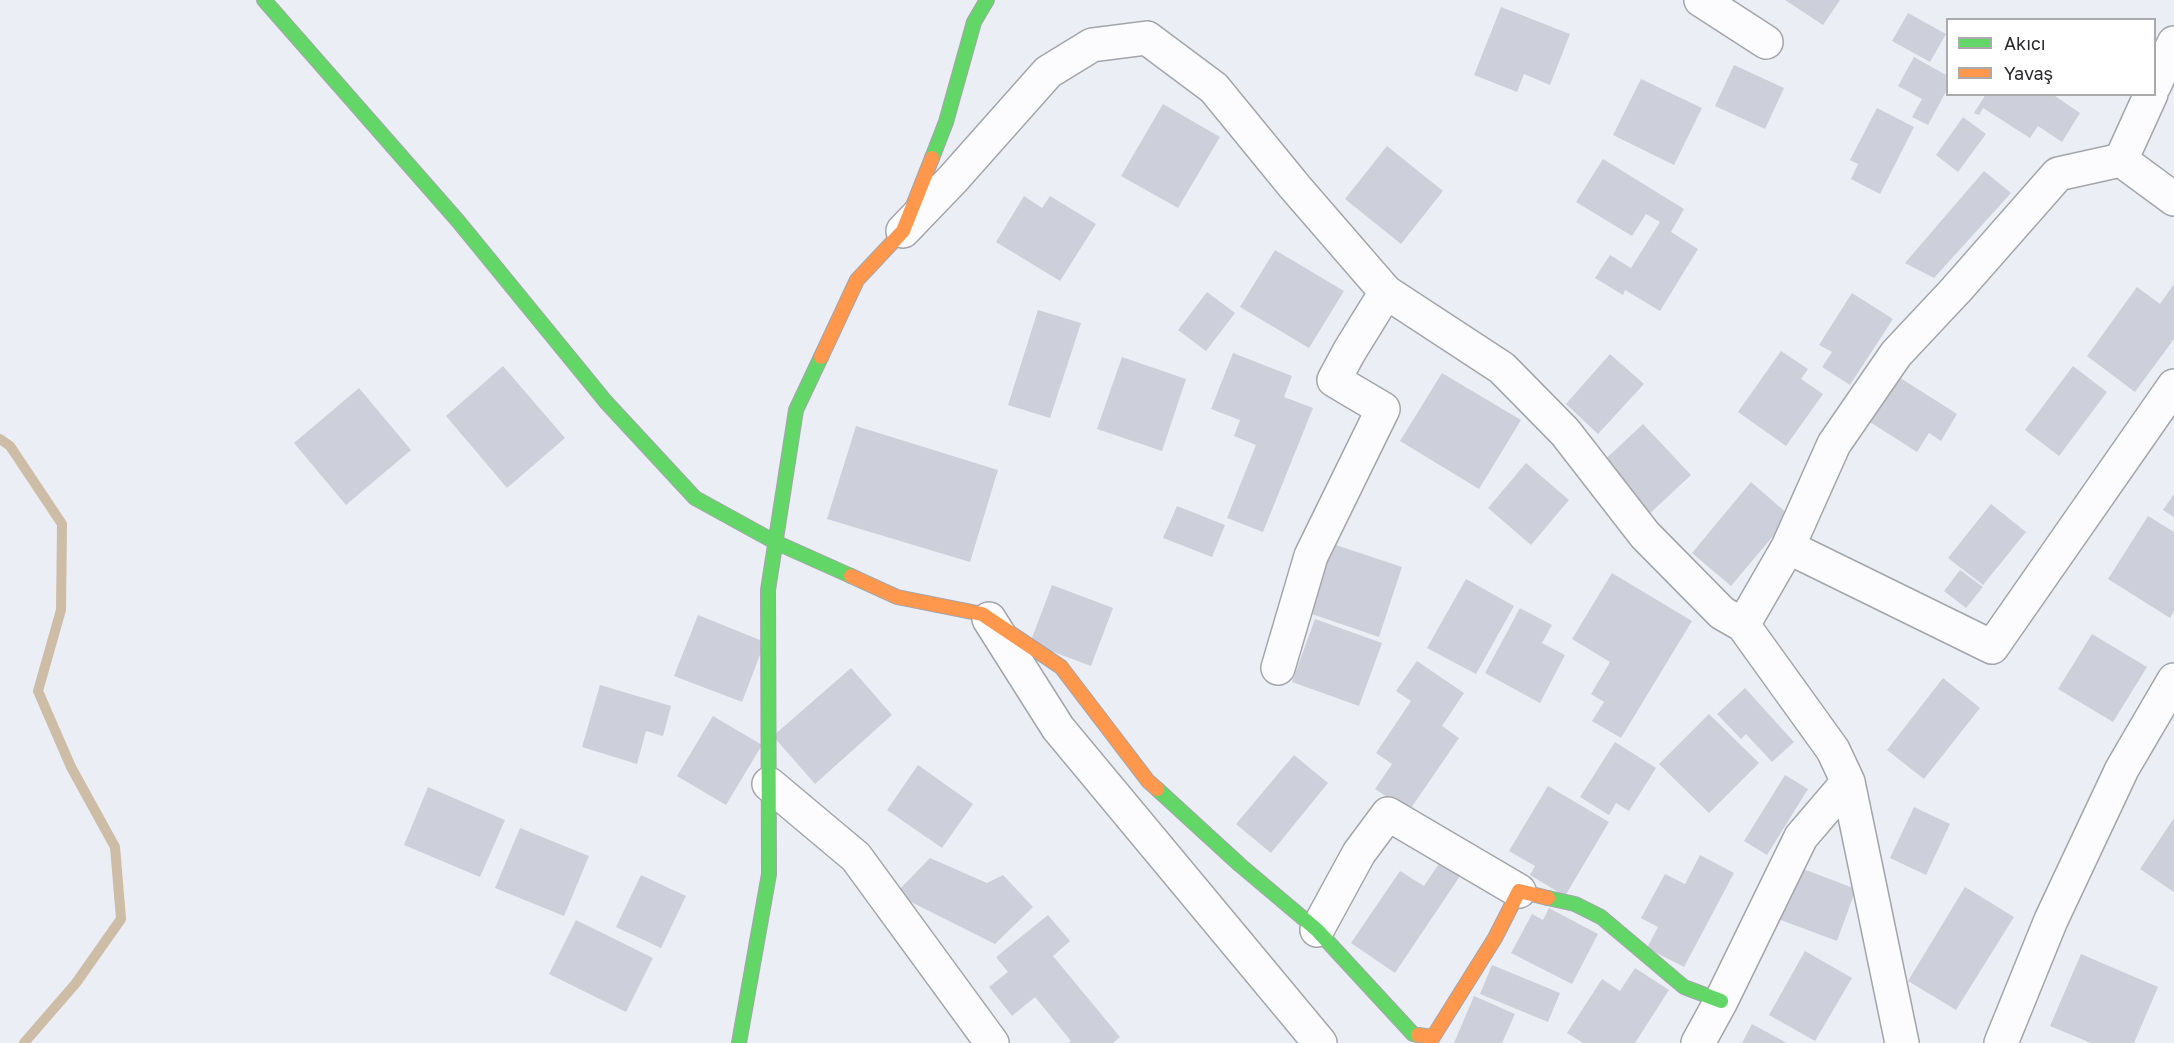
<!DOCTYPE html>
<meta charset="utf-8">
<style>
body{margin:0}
#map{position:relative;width:2174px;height:1043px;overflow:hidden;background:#eceef6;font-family:"Golos Text",sans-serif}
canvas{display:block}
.legend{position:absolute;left:1946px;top:18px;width:210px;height:78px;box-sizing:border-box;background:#fff;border:2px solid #aaaaad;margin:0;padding:8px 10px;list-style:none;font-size:18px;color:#2b2b31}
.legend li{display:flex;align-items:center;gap:12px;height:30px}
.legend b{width:30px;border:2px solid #aaaaad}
</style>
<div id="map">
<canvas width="2174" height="1043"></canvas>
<ul class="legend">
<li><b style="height:8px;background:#63d668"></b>Akıcı</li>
<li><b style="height:8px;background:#ff974d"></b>Yavaş</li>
</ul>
</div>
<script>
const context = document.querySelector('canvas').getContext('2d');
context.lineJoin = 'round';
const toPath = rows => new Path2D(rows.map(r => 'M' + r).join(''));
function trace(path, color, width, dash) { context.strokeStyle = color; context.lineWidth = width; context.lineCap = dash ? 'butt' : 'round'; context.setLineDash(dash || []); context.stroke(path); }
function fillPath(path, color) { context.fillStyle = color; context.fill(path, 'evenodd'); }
trace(toPath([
 [0,439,10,446,62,524,61,610,38,691,71,767,115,847,121,919,76,983,24,1043]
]), '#cdbca6', 10);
fillPath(toPath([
 [1785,0,1840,0,1823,25],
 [1501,7,1570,34,1550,85,1524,74,1517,92,1474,75],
 [1908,13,1946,34,1930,62,1892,41],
 [1914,57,1948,76,1948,88,1928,125,1912,117,1922,99,1898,86],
 [1734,65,1784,88,1765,129,1715,106],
 [1641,79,1702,108,1674,165,1613,135],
 [1986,94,2052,94,2080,113,2062,142,2038,126,2030,138,1983,108,1979,115,1974,113],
 [1163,104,1220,137,1178,208,1121,176],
 [1877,108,1914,127,1880,194,1851,179,1858,164,1850,160],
 [1963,117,1986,134,1958,172,1936,155],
 [1387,146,1443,191,1401,244,1345,199],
 [1603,159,1684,209,1671,232,1698,249,1660,311,1625,290,1623,295,1595,278,1610,255,1631,268,1660,222,1646,214,1632,236,1576,202],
 [1984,171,2011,193,1934,278,1905,263],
 [1024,196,1042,208,1050,196,1096,224,1060,281,996,242],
 [1275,250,1344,291,1309,348,1240,307],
 [2174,284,2174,339,2135,392,2087,356,2137,287,2160,304],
 [1207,292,1235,313,1206,351,1178,330],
 [1852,293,1893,319,1850,385,1822,367,1832,352,1819,345],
 [1038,310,1081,323,1050,418,1008,405],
 [1781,351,1808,369,1801,379,1823,394,1786,446,1738,412],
 [1233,353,1292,376,1284,397,1313,408,1263,532,1227,518,1256,445,1234,436,1240,420,1211,409],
 [1610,354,1644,384,1598,434,1566,404],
 [1122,357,1186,379,1162,451,1097,429],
 [503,366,565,438,507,488,446,416],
 [2073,366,2107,392,2059,456,2025,430],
 [1891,372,1957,414,1941,441,1929,433,1917,452,1862,417],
 [1442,373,1521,420,1479,489,1400,441],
 [359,388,411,450,346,505,294,443],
 [1643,424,1691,475,1646,517,1598,466],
 [856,426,998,470,970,562,827,519],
 [1526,463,1569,500,1531,545,1488,508],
 [1751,482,1790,516,1731,586,1692,553],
 [2174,494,2174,517,2163,510],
 [1991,504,2026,532,1983,585,1948,558],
 [1177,506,1225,525,1212,557,1163,538],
 [2148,516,2174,532,2174,611,2170,618,2108,579],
 [1333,544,1402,567,1379,637,1309,613],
 [1960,570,1983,587,1966,608,1944,591],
 [1612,573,1692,621,1621,738,1592,721,1604,702,1591,694,1610,662,1572,639],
 [1466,579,1514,606,1476,674,1427,648],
 [1052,585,1113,608,1091,666,1030,643],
 [1520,608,1552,625,1542,643,1565,655,1540,703,1485,673],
 [698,615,765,642,742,702,674,676],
 [1315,619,1382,643,1359,706,1292,682],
 [2092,634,2147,667,2113,722,2058,689],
 [1417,661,1464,693,1442,726,1459,738,1409,811,1375,789,1392,764,1376,753,1411,701,1396,691],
 [851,668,892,715,815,784,773,736],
 [1943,678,1980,708,1924,779,1887,750],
 [600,685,671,706,663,736,646,731,637,764,582,747],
 [1745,688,1794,742,1772,762,1746,734,1741,739,1717,714],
 [1709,714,1759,763,1709,813,1659,764],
 [713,716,762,745,726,805,677,776],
 [1615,742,1656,768,1629,811,1616,803,1609,815,1580,797],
 [1294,755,1328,783,1271,853,1236,824],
 [918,765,973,804,942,848,887,810],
 [1785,775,1808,789,1767,855,1744,841],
 [1548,786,1609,822,1565,896,1530,875,1535,866,1509,851],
 [428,787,505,820,480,877,404,845],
 [1914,807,1950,824,1926,875,1890,858],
 [2174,818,2174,892,2140,869],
 [520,828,589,856,564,916,495,888],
 [1700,855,1734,873,1684,967,1647,948,1658,927,1641,918,1665,874,1685,884],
 [930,858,987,883,1003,875,1033,907,995,944,895,894],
 [1442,859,1462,873,1395,973,1351,943,1400,871,1424,886],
 [1790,864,1856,889,1837,941,1770,916],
 [641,875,686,896,661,948,616,927],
 [1965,887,2014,917,1956,1010,1908,981],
 [1549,908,1598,934,1572,984,1511,953,1532,914,1543,920],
 [1048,915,1070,941,1053,956,1120,1037,1113,1043,1068,1043,1071,1041,1035,997,1012,1016,989,987,1008,972,996,957],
 [576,920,653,958,626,1012,549,974],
 [1805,951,1852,978,1815,1041,1769,1015],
 [2081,954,2158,987,2134,1043,2091,1043,2050,1026],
 [1492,965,1560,993,1548,1022,1480,994],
 [1635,968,1669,990,1635,1043,1583,1043,1567,1033,1602,979,1620,991],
 [1474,996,1515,1014,1502,1043,1454,1043],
 [1752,1024,1787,1043,1742,1043]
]), '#cdcfda');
const street = toPath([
 [1701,0,1766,42],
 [2154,86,2174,43],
 [2121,160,2174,199],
 [903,231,953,179,1048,72,1092,45,1147,38,1214,88,1295,187,1386,292,1502,368,1565,432,1645,535,1722,613,1743,625,1833,750,1848,782,1801,837,1721,1001,1698,1043],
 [1788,547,1992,647,2174,386],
 [989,619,1058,728,1320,1043],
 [1743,625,1788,547,1834,444,1896,354,1956,290,2058,174,2121,160,2151,94],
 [1278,668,1311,556,1383,409,1334,380,1349,352,1386,292],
 [1848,782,1902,1043],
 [769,784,856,857,992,1043],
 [1317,930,1359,853,1388,814,1519,891],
 [2001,1043,2051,920,2122,769,2174,680]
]);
const fast = toPath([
 [264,0,458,221,606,402,695,498,775,542,851,576],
 [932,158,946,122,974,22,987,0],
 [1157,789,1240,865,1317,930,1413,1034,1418,1035],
 [1548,898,1575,904,1601,917,1684,987,1721,1001],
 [739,1043,769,874,768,590,796,410,821,357]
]);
const slow = toPath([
 [821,357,857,280,903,231,932,158],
 [851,576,897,597,982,614,1061,667,1148,781,1157,789],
 [1418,1035,1433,1037,1495,938,1519,891,1548,898]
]);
trace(street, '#a4a5ab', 36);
trace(fast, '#a4a5ab', 16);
trace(slow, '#a4a5ab', 16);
trace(street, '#fcfcfe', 33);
trace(fast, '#63d668', 14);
trace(slow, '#ff974d', 14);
</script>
